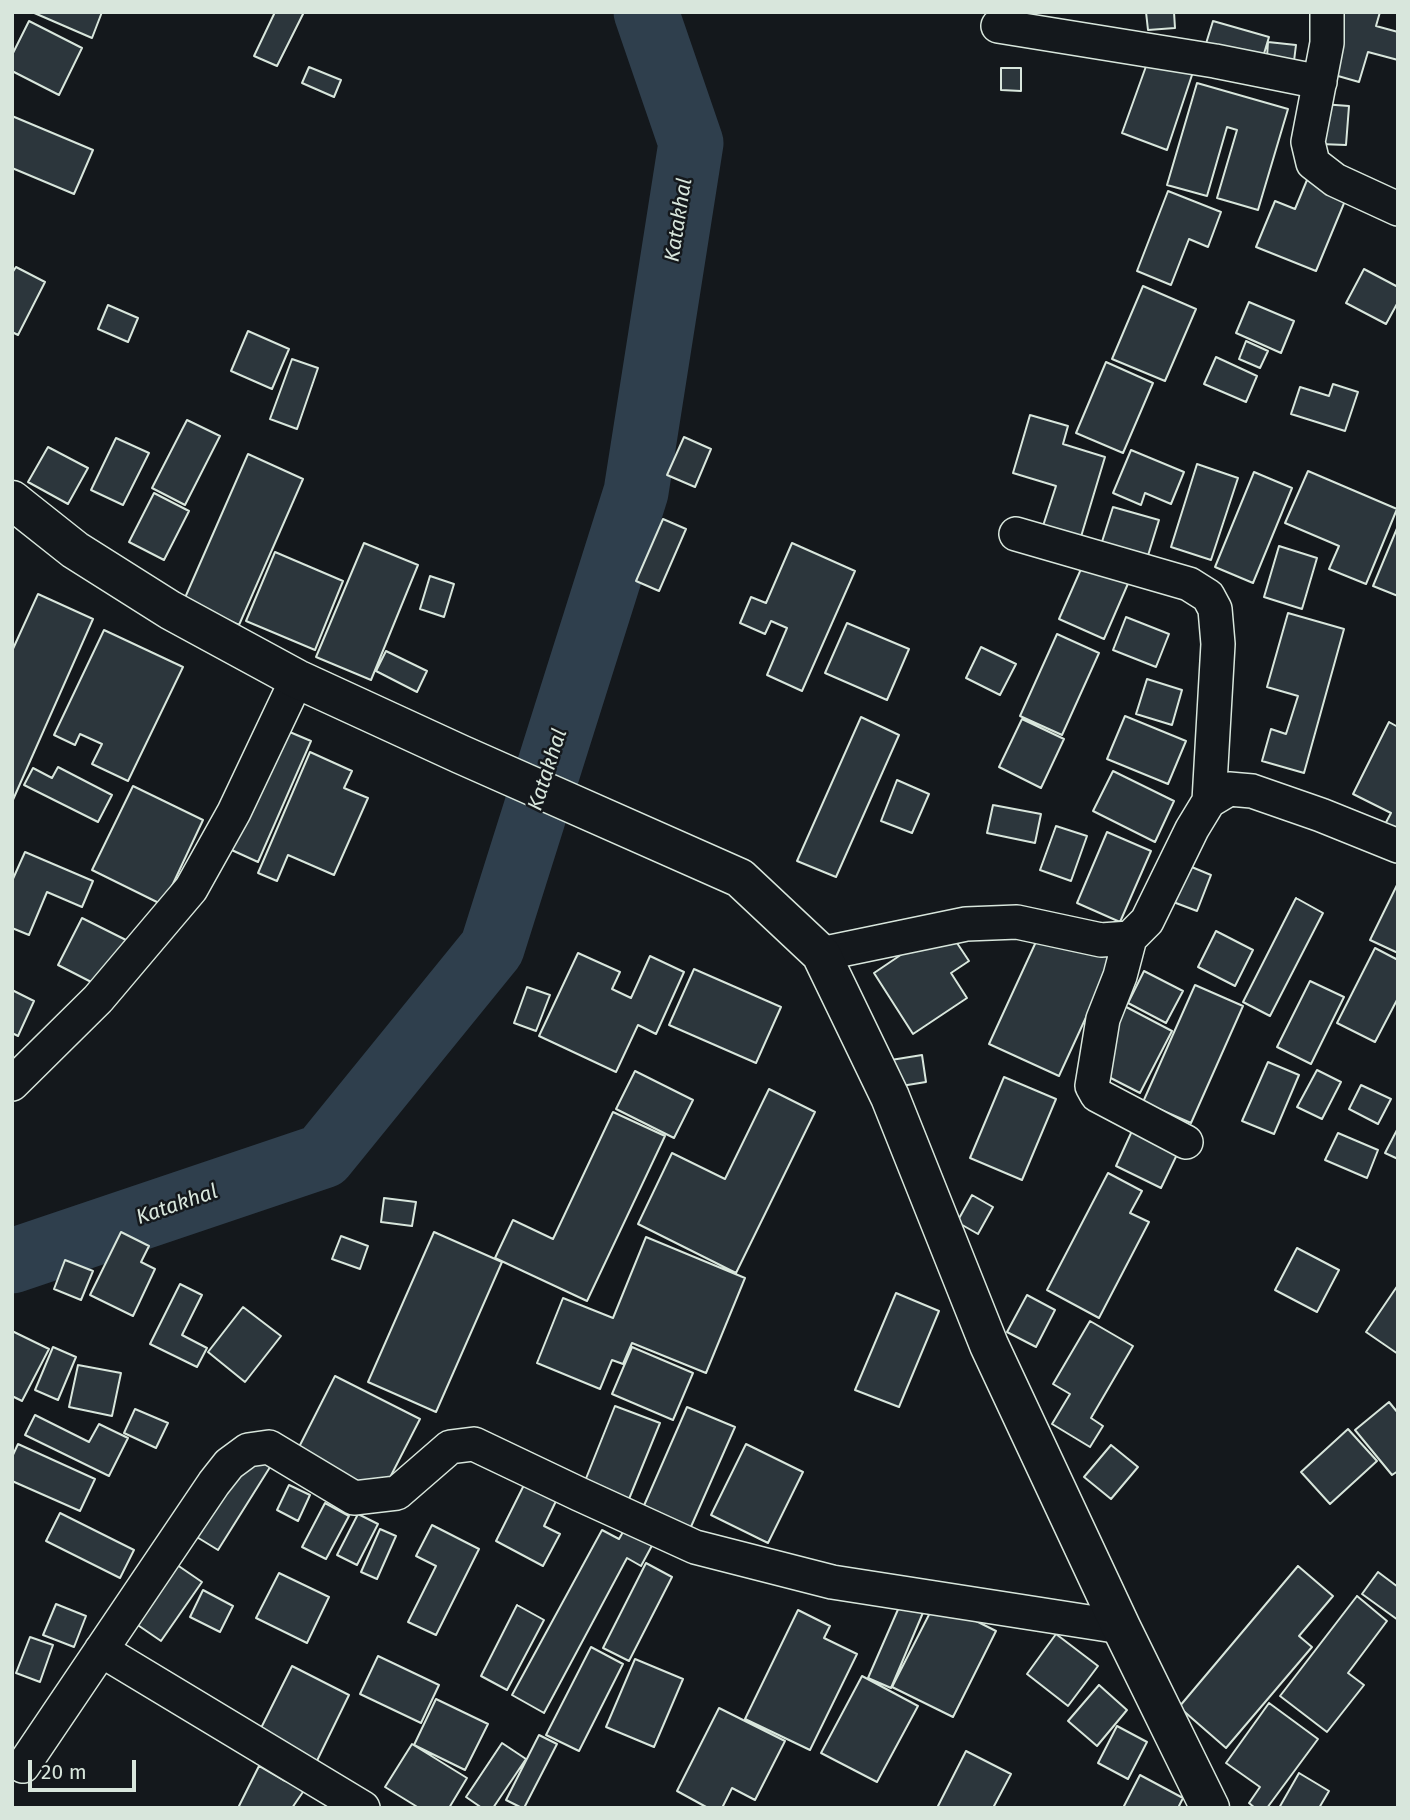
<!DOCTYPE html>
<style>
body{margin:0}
#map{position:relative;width:1410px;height:1820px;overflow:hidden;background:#14181c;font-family:"Fira Sans",sans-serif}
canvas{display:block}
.frame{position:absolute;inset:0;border:14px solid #d8e6dc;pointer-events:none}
.scale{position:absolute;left:28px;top:1760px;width:108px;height:32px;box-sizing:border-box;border:4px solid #d8e6dc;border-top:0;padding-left:9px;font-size:21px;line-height:24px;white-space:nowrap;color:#d8e6dc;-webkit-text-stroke:5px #14181c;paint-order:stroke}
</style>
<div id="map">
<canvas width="1410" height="1820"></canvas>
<div class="frame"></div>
<div class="scale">20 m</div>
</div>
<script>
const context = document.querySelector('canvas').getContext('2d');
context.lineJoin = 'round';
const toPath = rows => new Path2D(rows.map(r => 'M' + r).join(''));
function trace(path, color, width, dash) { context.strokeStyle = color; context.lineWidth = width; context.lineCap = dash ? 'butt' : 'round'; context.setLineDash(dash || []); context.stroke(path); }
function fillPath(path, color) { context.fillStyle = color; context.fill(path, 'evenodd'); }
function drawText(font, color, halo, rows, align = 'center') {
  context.font = font + ' "Fira Sans",sans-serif'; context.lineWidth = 5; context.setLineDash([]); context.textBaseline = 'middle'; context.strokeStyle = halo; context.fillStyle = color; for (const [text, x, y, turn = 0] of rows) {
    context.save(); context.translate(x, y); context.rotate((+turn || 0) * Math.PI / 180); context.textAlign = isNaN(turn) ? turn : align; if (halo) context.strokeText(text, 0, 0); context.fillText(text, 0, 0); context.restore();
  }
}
trace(toPath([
 [12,1261,323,1156,492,948,636,492,691,143,646,12]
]), '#2f3f4d', 65);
const building = toPath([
 [32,12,102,12,92,38,32,12],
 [275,12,304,12,277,66,254,56,275,12],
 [1146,12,1174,12,1175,28,1148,30,1146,12],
 [1341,12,1380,12,1376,26,1398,32,1398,60,1368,52,1359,82,1324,72,1341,12],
 [29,21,82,48,59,95,12,71,12,55,29,21],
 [1213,21,1269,37,1260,67,1204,50,1213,21],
 [1268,42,1296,45,1294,61,1267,57,1268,42],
 [1149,58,1193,72,1167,150,1122,133,1149,58],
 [309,67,341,80,334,97,302,83,309,67],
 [1001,68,1021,68,1021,91,1001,90,1001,68],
 [1197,83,1288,109,1258,210,1217,198,1237,130,1227,127,1207,196,1167,185,1197,83],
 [1322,104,1349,106,1346,145,1320,144,1322,104],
 [12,116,93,150,74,194,12,168,12,116],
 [1307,180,1347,196,1316,271,1256,247,1275,201,1295,209,1307,180],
 [1168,191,1221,212,1208,247,1189,239,1171,285,1137,271,1168,191],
 [16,267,45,282,18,335,12,332,12,273,16,267],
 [1364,269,1398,287,1398,302,1386,324,1346,303,1364,269],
 [1143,286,1196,309,1165,381,1112,359,1143,286],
 [1249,302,1294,321,1281,353,1236,333,1249,302],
 [108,305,138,318,128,342,98,329,108,305],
 [248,331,289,349,272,389,231,371,248,331],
 [1246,341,1268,351,1260,368,1239,359,1246,341],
 [1216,357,1257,376,1246,402,1204,384,1216,357],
 [292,359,318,368,297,429,270,419,292,359],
 [1106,362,1153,383,1123,453,1076,433,1106,362],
 [1333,384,1358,392,1345,431,1291,414,1300,387,1329,396,1333,384],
 [1030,415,1068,426,1063,444,1105,457,1080,540,1042,529,1056,486,1013,473,1030,415],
 [187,420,220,436,185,505,152,488,187,420],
 [684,437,711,449,695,487,667,475,684,437],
 [116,438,149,453,123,505,91,490,116,438],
 [48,447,88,468,68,504,28,482,48,447],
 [1131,450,1184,472,1171,504,1145,493,1141,505,1113,493,1131,450],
 [248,454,303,479,239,625,184,600,248,454],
 [1197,464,1238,478,1211,560,1171,547,1197,464],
 [1308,471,1397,509,1366,584,1329,569,1339,546,1285,523,1308,471],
 [1254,472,1292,488,1253,583,1215,567,1254,472],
 [154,493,189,511,164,560,129,542,154,493],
 [1113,507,1159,520,1146,562,1100,548,1113,507],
 [663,519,686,529,659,591,636,581,663,519],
 [1398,526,1398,596,1373,586,1398,526],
 [364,543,418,565,371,680,316,657,364,543],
 [792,543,855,571,802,691,767,675,787,628,771,621,765,634,740,623,751,597,766,603,792,543],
 [1279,546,1317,558,1302,609,1264,597,1279,546],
 [275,552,343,581,315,650,246,621,275,552],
 [1085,560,1130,579,1104,639,1059,619,1085,560],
 [430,576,454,584,444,617,420,609,430,576],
 [38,594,93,619,12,802,12,651,38,594],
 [1288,613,1344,629,1304,773,1262,761,1271,729,1286,734,1298,696,1267,687,1288,613],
 [1126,617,1169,634,1156,667,1113,650,1126,617],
 [847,623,909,649,887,700,825,673,847,623],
 [104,630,183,667,128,781,92,764,102,744,80,734,75,745,54,735,104,630],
 [1057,634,1099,653,1062,735,1020,716,1057,634],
 [981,647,1016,664,1000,695,966,678,981,647],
 [386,651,427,671,417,692,376,671,386,651],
 [1147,679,1182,690,1172,725,1136,714,1147,679],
 [1125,716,1186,741,1168,784,1107,759,1125,716],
 [861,717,899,735,836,877,797,861,861,717],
 [1022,719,1064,739,1041,788,999,767,1022,719],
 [266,722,311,741,258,862,214,842,266,722],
 [1389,722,1398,727,1398,838,1382,830,1391,813,1353,794,1389,722],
 [310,752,352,771,344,788,368,798,334,875,288,855,277,881,258,873,310,752],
 [58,767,112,795,98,822,24,785,33,768,52,778,58,767],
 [1113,771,1174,801,1155,842,1093,811,1113,771],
 [897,780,929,794,912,833,881,821,897,780],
 [133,786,203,820,163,905,92,870,133,786],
 [993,805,1041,814,1035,843,987,833,993,805],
 [1056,826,1087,836,1071,881,1040,870,1056,826],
 [1107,832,1151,851,1120,922,1077,903,1107,832],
 [25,852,93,881,82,907,47,892,29,935,12,928,12,881,25,852],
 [1182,863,1211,875,1197,911,1168,900,1182,863],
 [1398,883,1398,953,1370,940,1398,883],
 [1296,898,1323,913,1270,1016,1243,1002,1296,898],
 [82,918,126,940,101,987,58,965,82,918],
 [1046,920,1116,952,1059,1076,989,1044,1046,920],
 [945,925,969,961,951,973,967,998,913,1034,874,973,945,925],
 [1216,931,1253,950,1235,986,1198,967,1216,931],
 [1375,948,1398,960,1398,998,1375,1042,1337,1023,1375,948],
 [578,953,620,972,612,989,631,998,650,956,684,972,656,1034,638,1025,616,1072,539,1036,578,953],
 [694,969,781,1007,756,1063,669,1025,694,969],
 [1144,971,1183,991,1166,1023,1128,1003,1144,971],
 [1310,981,1344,997,1311,1064,1277,1047,1310,981],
 [1195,985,1243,1006,1191,1123,1143,1102,1195,985],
 [527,987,550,995,536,1031,514,1023,527,987],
 [12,990,34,1001,18,1036,12,1033,12,990],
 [1111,999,1172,1031,1140,1093,1097,1071,1111,999],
 [922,1055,926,1082,895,1087,891,1060,922,1055],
 [1268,1062,1299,1075,1274,1134,1242,1121,1268,1062],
 [1317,1070,1341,1082,1322,1119,1297,1107,1317,1070],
 [635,1071,693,1100,674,1138,616,1109,635,1071],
 [1004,1077,1056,1099,1022,1180,970,1158,1004,1077],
 [1361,1085,1391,1099,1378,1124,1349,1109,1361,1085],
 [769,1089,815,1112,736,1273,638,1224,672,1153,725,1179,769,1089],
 [613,1112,665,1136,587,1301,495,1258,513,1220,553,1239,613,1112],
 [1137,1120,1183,1142,1161,1188,1116,1166,1137,1120],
 [1398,1128,1398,1159,1385,1153,1398,1128],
 [1338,1133,1378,1150,1367,1178,1325,1160,1338,1133],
 [1108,1173,1142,1191,1130,1213,1149,1222,1099,1318,1047,1290,1108,1173],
 [972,1195,993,1207,978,1234,957,1222,972,1195],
 [384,1198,416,1202,412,1226,381,1222,384,1198],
 [121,1232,149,1246,141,1262,155,1269,133,1316,90,1295,121,1232],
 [434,1232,502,1262,436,1412,368,1382,434,1232],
 [341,1236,368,1246,360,1269,332,1259,341,1236],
 [646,1237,745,1278,706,1373,632,1343,623,1364,612,1360,600,1389,537,1363,563,1298,613,1318,646,1237],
 [1297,1248,1339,1270,1317,1312,1275,1290,1297,1248],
 [65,1260,93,1271,81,1300,54,1289,65,1260],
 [180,1284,202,1295,182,1335,207,1348,197,1367,150,1344,180,1284],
 [1398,1285,1398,1354,1366,1332,1398,1285],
 [896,1293,939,1311,899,1407,855,1390,896,1293],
 [1027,1295,1055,1310,1036,1347,1007,1332,1027,1295],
 [243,1307,281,1336,245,1382,208,1352,243,1307],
 [1090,1321,1133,1346,1091,1418,1103,1426,1090,1447,1052,1424,1070,1394,1053,1384,1090,1321],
 [12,1331,49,1349,22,1401,12,1396,12,1331],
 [53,1347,76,1357,58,1400,35,1390,53,1347],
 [632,1347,693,1373,673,1420,612,1394,632,1347],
 [78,1365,121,1373,112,1416,69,1407,78,1365],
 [335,1376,420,1419,381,1495,297,1451,335,1376],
 [1389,1402,1398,1413,1398,1471,1392,1475,1355,1430,1389,1402],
 [615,1406,660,1423,629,1499,585,1481,615,1406],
 [687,1407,735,1427,686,1538,639,1517,687,1407],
 [135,1409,168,1423,156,1448,124,1433,135,1409],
 [35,1415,89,1442,99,1424,128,1438,109,1476,25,1435,35,1415],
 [1348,1429,1377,1461,1330,1504,1301,1472,1348,1429],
 [246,1437,277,1456,218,1550,187,1531,246,1437],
 [18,1444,95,1479,80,1511,12,1481,12,1457,18,1444],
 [746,1444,803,1472,768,1543,711,1515,746,1444],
 [1111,1445,1138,1467,1111,1499,1084,1477,1111,1445],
 [525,1483,557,1499,544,1526,560,1534,543,1566,496,1541,525,1483],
 [289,1485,310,1495,298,1521,277,1510,289,1485],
 [325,1503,349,1516,326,1559,302,1547,325,1503],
 [60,1513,134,1550,120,1578,46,1541,60,1513],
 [358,1514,378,1524,357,1565,337,1555,358,1514],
 [432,1525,479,1549,436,1635,408,1622,436,1566,416,1556,432,1525],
 [627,1525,655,1540,641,1566,627,1558,544,1713,512,1695,602,1530,619,1539,627,1525],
 [380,1529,396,1536,377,1579,361,1572,380,1529],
 [167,1558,202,1582,161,1641,126,1617,167,1558],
 [646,1563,672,1577,629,1661,603,1648,646,1563],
 [1298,1566,1333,1596,1299,1636,1312,1647,1226,1748,1179,1707,1298,1566],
 [1378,1572,1398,1587,1398,1620,1362,1594,1378,1572],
 [279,1573,329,1597,307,1643,256,1618,279,1573],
 [203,1590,233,1606,220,1632,190,1617,203,1590],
 [1357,1596,1387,1621,1348,1673,1364,1685,1327,1732,1280,1696,1357,1596],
 [903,1598,925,1608,891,1688,868,1678,903,1598],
 [936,1601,996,1631,953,1717,892,1687,936,1601],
 [56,1604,86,1616,74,1647,43,1635,56,1604],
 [517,1605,544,1620,507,1690,481,1676,517,1605],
 [798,1610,830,1626,824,1638,857,1654,810,1750,745,1719,798,1610],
 [1056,1634,1098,1666,1068,1706,1027,1674,1056,1634],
 [30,1637,53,1645,40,1682,16,1673,30,1637],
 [591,1647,623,1664,579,1751,546,1735,591,1647],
 [378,1656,439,1685,421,1723,360,1694,378,1656],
 [635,1659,683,1679,654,1747,606,1727,635,1659],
 [292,1666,349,1695,311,1773,253,1744,292,1666],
 [862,1676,918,1706,877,1782,821,1753,862,1676],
 [1099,1685,1127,1710,1097,1746,1068,1721,1099,1685],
 [436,1699,488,1724,465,1770,414,1745,436,1699],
 [1269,1703,1318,1739,1267,1808,1255,1808,1249,1803,1260,1787,1226,1763,1269,1703],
 [719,1708,785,1741,755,1800,732,1788,722,1808,708,1808,677,1791,719,1708],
 [1117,1726,1147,1742,1128,1779,1098,1763,1117,1726],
 [539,1735,557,1744,524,1808,522,1808,506,1800,539,1735],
 [502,1743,526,1759,493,1808,482,1808,466,1797,502,1743],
 [412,1744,467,1778,449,1808,419,1808,385,1787,412,1744],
 [966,1751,1011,1774,993,1808,937,1808,966,1751],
 [259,1766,283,1780,305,1789,292,1808,238,1808,259,1766],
 [1299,1773,1329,1791,1319,1808,1279,1808,1299,1773],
 [1140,1775,1183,1798,1178,1808,1123,1808,1140,1775]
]);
fillPath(building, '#2c363c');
trace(building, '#d8e6dc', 2);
const minor = toPath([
 [1327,12,1327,43,1308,142,1313,163,1335,180,1398,209],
 [998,26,1215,61,1320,82],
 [1016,534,1189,584,1208,596,1215,609,1218,644,1209,801],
 [1130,938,1120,976,1103,1019,1092,1086,1097,1095,1186,1142],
 [821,954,966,924,1017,922,1101,940,1130,938,1147,921,1192,829,1209,801,1229,789,1252,791,1321,815,1398,846],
 [12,1084,98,999,191,889,234,812,297,679],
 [101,1650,363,1808],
 [23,1766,214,1483,229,1464,248,1450,269,1447,354,1498,397,1493,450,1447,474,1444,579,1494,695,1547,832,1582,1121,1627]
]);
const tertiary = toPath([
 [12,500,75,550,170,610,297,679,460,754,740,878,821,954,890,1097,989,1345,1121,1627,1210,1808]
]);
trace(minor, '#d8e6dc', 36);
trace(tertiary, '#d8e6dc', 41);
trace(minor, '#14181c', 33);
trace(tertiary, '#14181c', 38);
drawText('italic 21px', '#d8e6dc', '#14181c', [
 ["Katakhal",679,220,-81],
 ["Katakhal",548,770,-72],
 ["Katakhal",177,1205,-19]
]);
</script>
